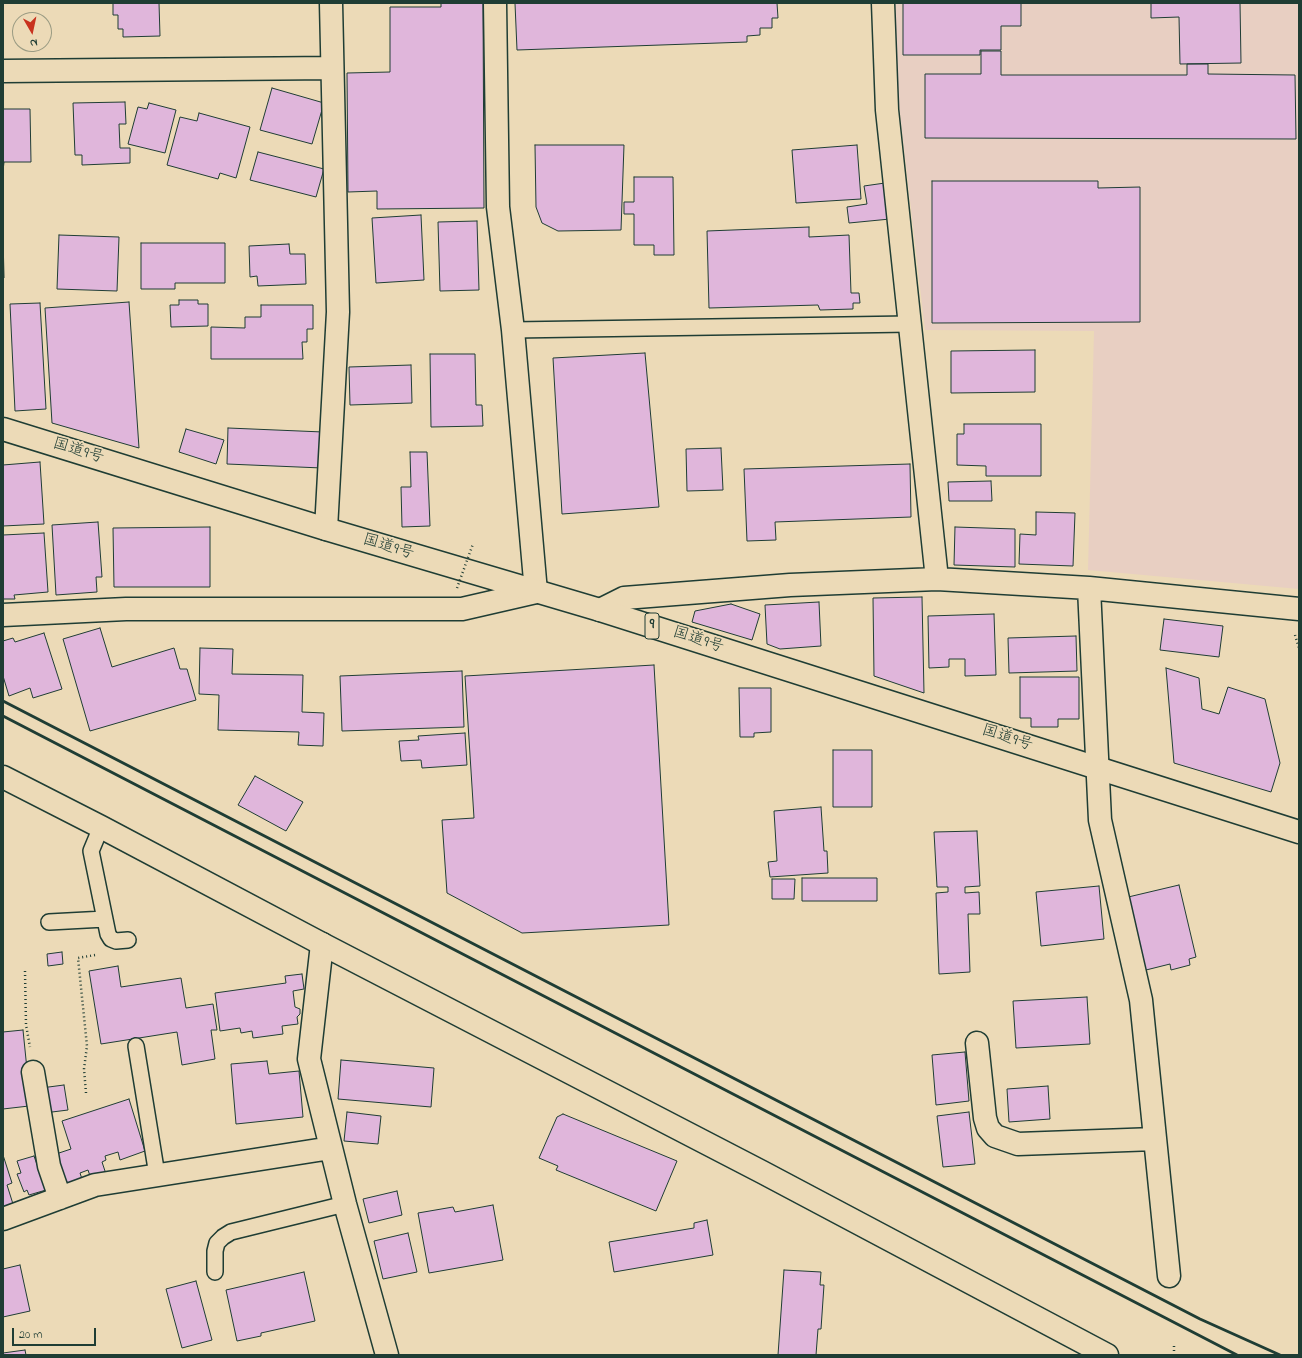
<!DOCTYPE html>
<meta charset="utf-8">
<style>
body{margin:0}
#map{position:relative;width:1302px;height:1358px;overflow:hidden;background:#ecdab7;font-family:"Indie Flower",sans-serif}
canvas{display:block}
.frame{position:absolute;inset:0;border:4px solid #1f3d34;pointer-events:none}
.north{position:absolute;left:12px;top:12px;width:40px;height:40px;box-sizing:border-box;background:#ecdab7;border:1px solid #9a9b83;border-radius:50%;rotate:171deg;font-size:11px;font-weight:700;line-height:16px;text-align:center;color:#1f3d34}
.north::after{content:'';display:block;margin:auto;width:14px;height:18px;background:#c8321e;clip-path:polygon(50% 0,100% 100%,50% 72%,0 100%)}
.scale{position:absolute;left:12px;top:1328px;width:84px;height:18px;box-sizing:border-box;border:2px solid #1f3d34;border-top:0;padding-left:5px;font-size:12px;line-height:14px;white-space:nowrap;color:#1f3d34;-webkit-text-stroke:3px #ecdab7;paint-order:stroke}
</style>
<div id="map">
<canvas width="1302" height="1358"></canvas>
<div class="frame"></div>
<div class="north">N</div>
<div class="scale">20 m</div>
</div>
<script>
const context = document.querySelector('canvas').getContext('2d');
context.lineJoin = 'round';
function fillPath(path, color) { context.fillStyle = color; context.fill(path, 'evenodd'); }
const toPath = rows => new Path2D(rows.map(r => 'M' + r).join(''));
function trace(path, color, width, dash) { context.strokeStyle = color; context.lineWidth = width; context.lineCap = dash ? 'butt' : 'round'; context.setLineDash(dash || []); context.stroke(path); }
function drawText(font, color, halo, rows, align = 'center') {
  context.font = font + ' "Indie Flower","Klee One",sans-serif'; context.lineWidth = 3.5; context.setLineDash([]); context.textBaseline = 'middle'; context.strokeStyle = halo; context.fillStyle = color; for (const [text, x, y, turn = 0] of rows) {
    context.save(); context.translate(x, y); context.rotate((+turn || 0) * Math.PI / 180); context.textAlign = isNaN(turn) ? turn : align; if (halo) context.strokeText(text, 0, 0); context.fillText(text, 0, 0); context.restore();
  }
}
fillPath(toPath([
 [895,3,1299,3,1299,589,1088,570,1094,331,925,330,898,96]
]), '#e8cfc2');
const building = toPath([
 [113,3,159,3,160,36,123,37,123,29,118,29,118,15,113,15,113,3],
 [441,3,483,3,484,208,377,209,377,191,348,192,347,73,390,72,390,7,441,7,441,3],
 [515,3,777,3,778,18,772,18,772,28,760,28,760,35,747,36,747,42,517,50,515,3],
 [903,3,1021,3,1021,26,1001,26,1001,50,980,50,980,55,903,55,903,3],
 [1151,3,1240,3,1241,63,1180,64,1179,17,1151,18,1151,3],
 [981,51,1001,51,1001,75,1187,75,1187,64,1208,64,1208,74,1295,75,1296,139,925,138,925,74,981,74,981,51],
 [272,88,324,103,312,144,260,130,272,88],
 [125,102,126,124,119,124,120,148,130,148,130,163,82,165,82,155,75,155,73,103,125,102],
 [149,103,176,110,165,153,128,144,138,107,147,109,149,103],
 [3,109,30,109,31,162,4,162,3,171,3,109],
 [199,113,250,127,236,178,220,173,218,179,167,165,180,117,197,121,199,113],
 [535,145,624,145,621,230,558,231,542,223,536,207,535,145],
 [857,145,861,199,796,203,792,150,857,145],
 [258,152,324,169,316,197,250,180,258,152],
 [634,177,673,177,674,255,654,255,654,245,634,245,634,214,624,214,624,202,634,202,634,177],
 [932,181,1098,181,1098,188,1140,187,1140,322,932,323,932,181],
 [885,183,890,219,849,223,847,207,867,204,864,186,885,183],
 [421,215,424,280,376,283,372,218,421,215],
 [477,221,479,290,440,291,438,222,477,221],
 [809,227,809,237,849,235,851,293,859,293,860,303,853,303,853,309,820,310,818,305,709,308,707,231,809,227],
 [59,235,119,237,117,291,57,289,59,235],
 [3,236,4,278,3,278,3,236],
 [141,243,225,243,225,283,175,283,175,289,141,289,141,243],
 [289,244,290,254,305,254,306,284,258,286,257,276,250,277,249,246,289,244],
 [179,300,198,300,198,304,208,304,208,326,171,327,170,305,179,305,179,300],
 [129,302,139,448,52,423,45,308,129,302],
 [40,303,46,409,15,411,10,304,40,303],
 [261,305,313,305,313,329,307,329,307,342,302,342,303,359,211,359,211,327,245,328,245,317,261,317,261,305],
 [1035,350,1035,392,951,393,951,351,1035,350],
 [645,353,659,507,562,514,553,358,645,353],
 [430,354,475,354,476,405,482,405,483,426,431,427,430,354],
 [411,365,412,403,350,405,349,367,411,365],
 [964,424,1041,424,1041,476,986,476,986,466,957,465,957,434,964,434,964,424],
 [228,428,323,432,322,468,227,464,228,428],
 [186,429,224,440,216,464,179,452,186,429],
 [721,448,723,490,687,491,686,449,721,448],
 [410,452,427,452,430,526,402,527,401,487,411,487,410,452],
 [40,462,44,524,3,526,3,465,40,462],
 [910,464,911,517,775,522,776,540,747,541,744,469,910,464],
 [991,481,992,501,949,501,948,482,991,481],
 [1036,512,1075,513,1073,566,1019,564,1020,534,1036,535,1036,512],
 [98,522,102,577,96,577,97,592,56,595,52,525,98,522],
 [210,527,210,587,114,587,113,528,210,527],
 [955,527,1015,529,1015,567,954,565,955,527],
 [44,533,48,592,14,595,15,599,3,599,3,535,44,533],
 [922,597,924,693,874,676,873,598,922,597],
 [819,602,821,646,780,649,767,644,765,605,819,602],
 [731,604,760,614,752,640,692,622,695,611,731,604],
 [994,614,996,675,965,676,965,659,949,659,949,667,929,668,928,616,994,614],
 [1164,619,1223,626,1219,657,1160,650,1164,619],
 [100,628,112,667,174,648,180,669,187,669,196,700,90,731,63,639,100,628],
 [44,633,62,689,33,698,30,688,9,696,3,676,3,641,13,638,15,642,44,633],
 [1076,636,1077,671,1009,673,1008,638,1076,636],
 [200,648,233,649,232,674,303,675,302,712,324,713,323,746,298,745,299,732,218,730,219,695,199,694,200,648],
 [654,665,669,925,522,933,447,893,442,820,474,818,465,676,654,665],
 [1166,668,1199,678,1202,709,1219,714,1228,687,1265,699,1280,763,1271,792,1174,763,1166,668],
 [462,671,464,727,342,731,340,676,462,671],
 [1020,677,1079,677,1079,719,1058,719,1058,727,1031,727,1031,718,1020,718,1020,677],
 [739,688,771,688,771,732,754,733,754,737,740,737,739,688],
 [465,733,467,765,422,768,421,760,401,761,399,741,419,740,418,736,465,733],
 [833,750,872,750,872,807,833,807,833,750],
 [255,776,303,802,286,831,238,805,255,776],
 [821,807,824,851,827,851,828,873,770,877,768,862,777,861,774,811,821,807],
 [977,831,980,886,965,887,965,893,979,892,980,914,968,914,970,972,939,974,936,893,948,892,948,887,937,887,934,832,977,831],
 [802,878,877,878,877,901,802,901,802,878],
 [772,879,795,879,794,899,772,899,772,879],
 [1179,885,1196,957,1189,959,1190,965,1171,970,1170,964,1142,971,1124,898,1179,885],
 [1099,886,1104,939,1041,946,1036,892,1099,886],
 [62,952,63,964,48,966,47,954,62,952],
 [118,966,121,987,181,978,186,1008,213,1004,217,1030,211,1030,215,1059,182,1065,177,1032,101,1044,89,971,118,966],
 [302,974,304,989,293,991,295,1007,300,1009,300,1014,297,1017,298,1024,282,1026,283,1034,253,1038,252,1031,241,1033,240,1028,220,1031,215,993,286,983,285,976,302,974],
 [1087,997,1090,1044,1016,1048,1013,1001,1087,997],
 [23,1030,30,1099,29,1106,3,1109,3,1032,23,1030],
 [965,1052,969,1101,936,1105,932,1055,965,1052],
 [341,1060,434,1068,431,1107,338,1099,341,1060],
 [267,1061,269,1074,299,1071,303,1117,236,1124,231,1064,267,1061],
 [64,1085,68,1110,44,1113,41,1088,64,1085],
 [1048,1086,1050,1119,1009,1122,1007,1089,1048,1086],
 [129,1099,145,1151,120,1160,118,1152,105,1156,106,1160,102,1162,107,1177,92,1182,88,1170,80,1173,83,1182,61,1189,50,1156,71,1149,62,1121,129,1099],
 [347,1112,381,1116,378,1144,344,1141,347,1112],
 [969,1112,975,1164,943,1167,937,1116,969,1112],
 [563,1114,677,1161,656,1211,556,1170,558,1166,539,1158,557,1117,563,1114],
 [3,1155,12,1183,7,1185,13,1204,3,1207,3,1155],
 [34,1156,46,1190,29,1195,27,1190,24,1192,17,1174,21,1173,17,1161,34,1156],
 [397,1191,402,1215,369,1223,363,1199,397,1191],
 [493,1205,503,1260,429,1273,418,1213,453,1207,455,1212,493,1205],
 [707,1220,713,1255,614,1272,609,1242,694,1228,694,1223,707,1220],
 [408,1233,417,1272,383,1279,374,1241,408,1233],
 [20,1265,30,1311,3,1317,3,1269,20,1265],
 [784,1270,821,1272,820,1285,824,1285,821,1329,818,1329,816,1355,778,1355,784,1270],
 [304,1272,315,1321,261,1333,261,1336,237,1341,226,1290,304,1272],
 [196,1281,212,1340,182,1348,166,1289,196,1281],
 [25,1350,26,1355,3,1355,3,1353,25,1350]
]);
fillPath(building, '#e0b6db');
trace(building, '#1f3d34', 1);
const lane = toPath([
 [513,330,910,324],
 [101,827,91,851,108,934,111,939,116,941,128,940],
 [49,922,105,919],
 [136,1046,157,1175],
 [215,1272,215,1251,217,1243,223,1237,231,1232,345,1204]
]);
const street = toPath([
 [883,3,887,110,937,579],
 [3,71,332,68],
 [326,529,338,312,331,3],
 [1089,588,1100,820,1141,1000,1169,1276],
 [600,610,624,598,790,585,937,579,1089,588,1299,609],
 [3,615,126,609,462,609,536,592,513,330,498,207,495,3],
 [322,944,309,1059,345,1204,387,1355],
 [977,1043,985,1118,988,1128,995,1136,1018,1144,1155,1139],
 [33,1072,49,1166,60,1198],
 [3,1219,95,1185,331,1148]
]);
const secondary = toPath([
 [3,777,101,827,322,944,762,1172,1107,1355]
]);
const highway = toPath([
 [3,429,326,529,600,610,1299,832]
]);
trace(lane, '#1f3d34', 18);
trace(street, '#1f3d34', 25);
trace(secondary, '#1f3d34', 25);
trace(highway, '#1f3d34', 25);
trace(toPath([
 [1295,635,1299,648],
 [25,971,26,1025,30,1047],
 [86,1093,84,1069,87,1046,78,958,95,955],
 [1174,1355,1174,1345]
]), '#1f3d34', 2.5, [1, 3]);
trace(lane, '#ecdab7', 15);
trace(street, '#ecdab7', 22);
trace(secondary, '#ecdab7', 22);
trace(highway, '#ecdab7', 22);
trace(toPath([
 [3,701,1200,1319,1280,1355],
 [3,716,1237,1355]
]), '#1f3d34', 3);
trace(toPath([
 [457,588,473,544]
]), '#1f3d34', 2.5, [1, 3]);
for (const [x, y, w] of [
 [652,626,14]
]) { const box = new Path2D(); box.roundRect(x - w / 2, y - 13, w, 26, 3); context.fillStyle = '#ecdab7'; context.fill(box); trace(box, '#1f3d34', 1); }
drawText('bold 15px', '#1f3d34', null, [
 ["9",652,626]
]);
drawText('16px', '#1f3d34', '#ecdab7', [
 ["国道9号",78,452,17],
 ["国道9号",388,548,17],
 ["国道9号",698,641,18],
 ["国道9号",1007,739,18]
]);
</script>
